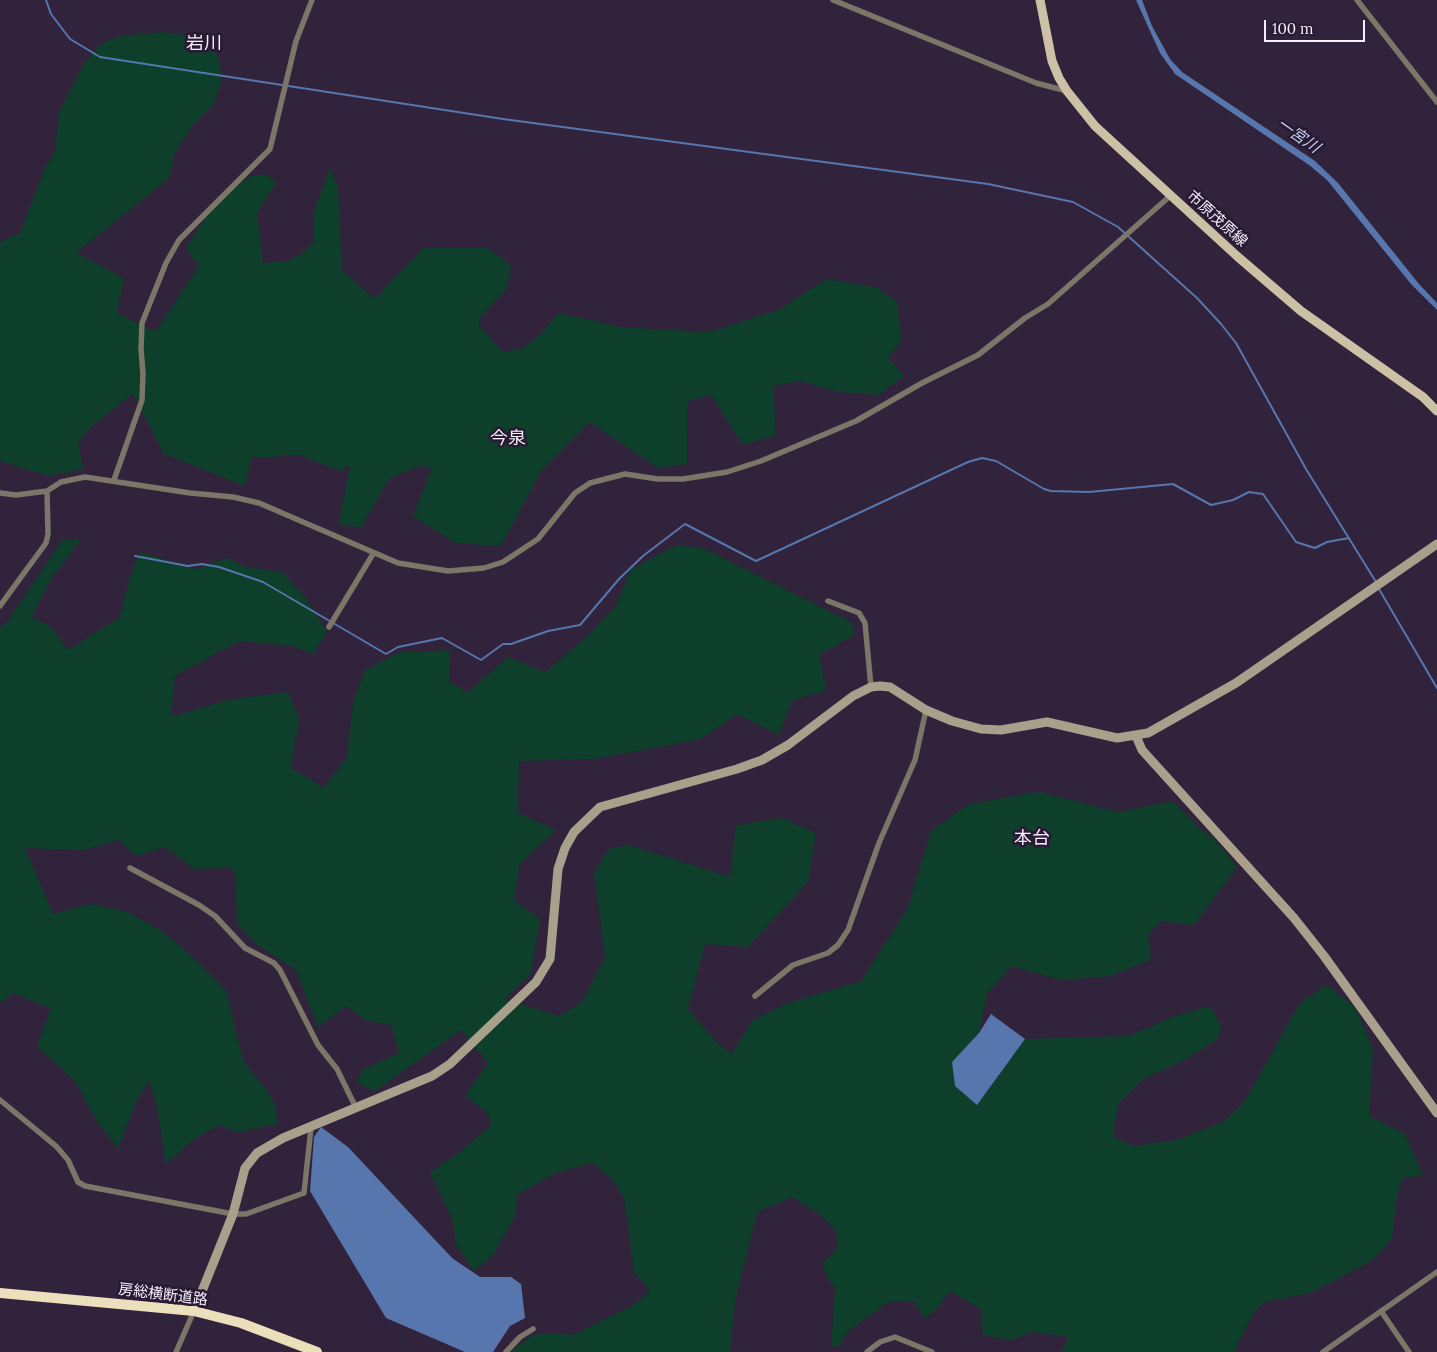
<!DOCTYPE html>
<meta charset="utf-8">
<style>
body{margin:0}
#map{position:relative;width:1437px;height:1352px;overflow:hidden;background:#32233c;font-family:Lora,serif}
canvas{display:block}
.scale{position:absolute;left:1264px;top:20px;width:101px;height:22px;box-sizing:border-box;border:2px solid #f6edfd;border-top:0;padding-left:6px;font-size:15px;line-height:18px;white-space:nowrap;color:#f6edfd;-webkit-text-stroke:4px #281a32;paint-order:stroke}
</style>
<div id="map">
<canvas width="1437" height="1352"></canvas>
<div class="scale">100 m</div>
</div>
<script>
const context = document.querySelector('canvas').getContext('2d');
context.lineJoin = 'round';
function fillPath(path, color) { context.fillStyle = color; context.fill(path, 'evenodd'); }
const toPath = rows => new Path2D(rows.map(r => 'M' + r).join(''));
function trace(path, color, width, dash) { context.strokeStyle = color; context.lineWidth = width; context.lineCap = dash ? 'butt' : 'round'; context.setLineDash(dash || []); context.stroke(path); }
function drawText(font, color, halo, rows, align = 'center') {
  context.font = font + ' Lora,"Noto Sans JP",serif'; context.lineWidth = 5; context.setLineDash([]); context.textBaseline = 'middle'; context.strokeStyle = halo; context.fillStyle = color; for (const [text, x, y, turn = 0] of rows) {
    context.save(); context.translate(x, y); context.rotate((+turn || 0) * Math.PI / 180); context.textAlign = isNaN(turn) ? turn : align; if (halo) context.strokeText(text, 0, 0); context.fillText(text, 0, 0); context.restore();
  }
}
fillPath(toPath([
 [164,32,194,36,211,46,220,61,221,82,213,105,192,126,175,153,168,179,76,253,124,278,117,313,155,332,199,266,186,248,216,201,251,176,266,174,276,183,257,212,263,263,287,261,306,251,314,241,313,214,330,168,338,187,342,270,372,297,377,296,424,248,488,248,511,265,507,288,479,319,479,326,503,352,523,348,541,334,558,313,621,327,710,332,778,310,827,279,878,288,897,302,902,340,888,357,904,376,879,395,839,392,800,381,773,386,776,435,743,445,711,395,688,401,687,464,658,468,589,422,541,471,501,546,455,543,413,516,432,468,420,466,389,478,361,528,339,524,350,465,340,471,300,455,251,458,245,486,164,454,133,394,94,424,78,442,83,469,49,476,0,461,0,242,20,233,45,168,55,152,59,112,85,62,101,44,119,36],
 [81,539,49,582,32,617,51,627,68,650,119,618,132,571,140,552,197,569,227,558,246,567,282,572,302,593,327,632,313,654,293,646,239,641,175,676,171,717,227,700,288,692,299,719,291,768,324,788,347,757,353,703,365,670,400,652,450,650,449,682,468,692,508,657,545,672,583,640,615,607,631,569,677,545,703,548,853,623,854,635,819,655,826,690,792,701,779,735,737,714,701,739,594,759,519,761,518,813,556,830,520,864,514,900,540,919,530,975,504,999,559,1016,582,1002,605,957,594,874,609,849,629,845,730,877,736,825,782,818,816,833,808,882,748,947,705,944,688,1009,715,1041,731,1054,753,1020,785,1004,861,981,907,910,931,831,969,804,1039,792,1118,812,1173,801,1199,828,1214,838,1237,867,1194,925,1160,921,1148,935,1151,960,1110,976,1061,980,1012,966,987,994,979,1033,952,1062,977,1105,1025,1039,1128,1036,1176,1016,1208,1006,1214,1012,1221,1027,1217,1040,1181,1062,1146,1077,1118,1104,1113,1136,1133,1146,1177,1140,1225,1121,1246,1099,1300,1003,1326,985,1355,1007,1373,1048,1369,1116,1405,1134,1423,1175,1402,1178,1396,1202,1392,1239,1371,1261,1311,1293,1264,1302,1253,1314,1234,1352,1062,1352,1068,1337,1031,1332,1013,1340,983,1335,981,1309,950,1291,936,1310,925,1318,914,1302,890,1301,848,1331,838,1347,831,1345,835,1289,826,1275,823,1263,838,1247,836,1231,822,1216,792,1197,757,1212,735,1302,730,1352,511,1352,532,1335,552,1333,573,1335,633,1305,650,1291,634,1272,624,1198,613,1180,593,1163,558,1172,518,1194,514,1219,493,1255,474,1271,456,1245,453,1221,430,1172,455,1156,490,1126,488,1113,465,1096,488,1063,461,1030,375,1091,357,1083,362,1070,399,1053,391,1025,367,1021,346,1006,318,1027,296,970,256,944,237,924,235,874,230,868,194,869,164,847,136,856,119,840,83,850,25,848,53,914,90,904,128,912,162,931,195,959,226,990,243,1060,272,1098,276,1110,277,1124,237,1132,219,1125,197,1137,166,1164,157,1107,149,1081,136,1102,118,1149,96,1120,75,1081,37,1046,51,1008,13,993,0,1004,0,628,8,621,62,540]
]), '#0d3f2b');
fillPath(toPath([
 [1136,0,1142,0,1152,26,1170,59,1182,72,1315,161,1338,183,1419,284,1437,303,1437,310,1411,284,1327,180,1309,165,1175,74,1160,53],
 [991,1014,1025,1039,977,1105,955,1086,952,1062,979,1033],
 [321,1127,348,1147,452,1258,480,1277,511,1277,521,1284,525,1318,510,1326,493,1352,465,1352,386,1318,310,1191,314,1137]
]), '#5676ad');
trace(toPath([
 [46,0,51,14,70,39,100,57,503,119,988,184,1073,202,1118,227,1197,298,1221,324,1236,343,1306,469,1376,582],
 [135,556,188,566,202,564,219,567,263,582,386,654,398,647,442,638,481,660,503,644,511,644,548,631,580,625,619,579,643,556,685,524,756,561,968,462,982,458,996,461,1044,489,1051,491,1089,492,1173,484,1211,505,1233,500,1249,492,1263,494,1296,542,1315,548,1327,542,1349,538],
 [1379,589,1437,688]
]), '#5676ad', 2);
trace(toPath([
 [833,0,1036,83,1067,91],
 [1357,0,1437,102],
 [114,480,142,400,143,374,141,349,142,323,166,263,179,240,270,149,296,41,312,0],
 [0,493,16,495,47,491,61,482,85,477,190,493,233,497,259,503,398,563,448,571,484,568,503,562,538,539,575,493,590,483,625,474,658,479,683,479,727,472,761,461,856,421,922,383,978,355,1025,318,1048,304,1170,196],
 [828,601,859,613,865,623,871,687],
 [0,606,46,543,48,534,47,491],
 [329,627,373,554],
 [130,868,199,905,215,916,245,948,274,963,280,970,318,1045,337,1069,356,1108],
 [755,996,793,965,828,953,838,945,848,930,879,843,915,760,926,710],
 [0,1100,56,1146,68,1160,78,1182,85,1186,233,1214,246,1214,304,1193,311,1128],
 [1381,1311,1409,1352],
 [176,1352,194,1311],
 [506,1352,520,1337,533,1329],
 [867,1352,880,1342,895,1337,932,1352],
 [1323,1352,1437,1272]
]), '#7b7668', 5.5);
trace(toPath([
 [1136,736,1142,750,1294,918,1324,956,1437,1113],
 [194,1311,233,1214,245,1168,257,1153,283,1138,432,1076,450,1064,536,982,550,959,558,869,565,848,574,832,600,807,737,769,762,760,788,745,853,696,871,687,880,686,890,687,926,710,952,721,981,729,1001,730,1047,722,1117,738,1148,733,1236,683,1437,544]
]), '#a8a08a', 9);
trace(toPath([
 [1040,0,1052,61,1059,78,1067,91,1095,126,1238,257,1301,311,1423,397,1437,411]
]), '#ccc1a4', 9);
trace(toPath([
 [0,1293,194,1311,241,1323,317,1352]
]), '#ece0bc', 10);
drawText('15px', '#f6edfd', '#281a32', [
 ["市原茂原線",1217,219,42],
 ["房総横断道路",163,1295,7]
]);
drawText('italic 16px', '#bfd1f1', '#281a32', [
 ["一宮川",1298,136,35]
]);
drawText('18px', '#f6edfd', '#281a32', [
 ["岩川",204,44],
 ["今泉",508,439],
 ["本台",1032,839]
]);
</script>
